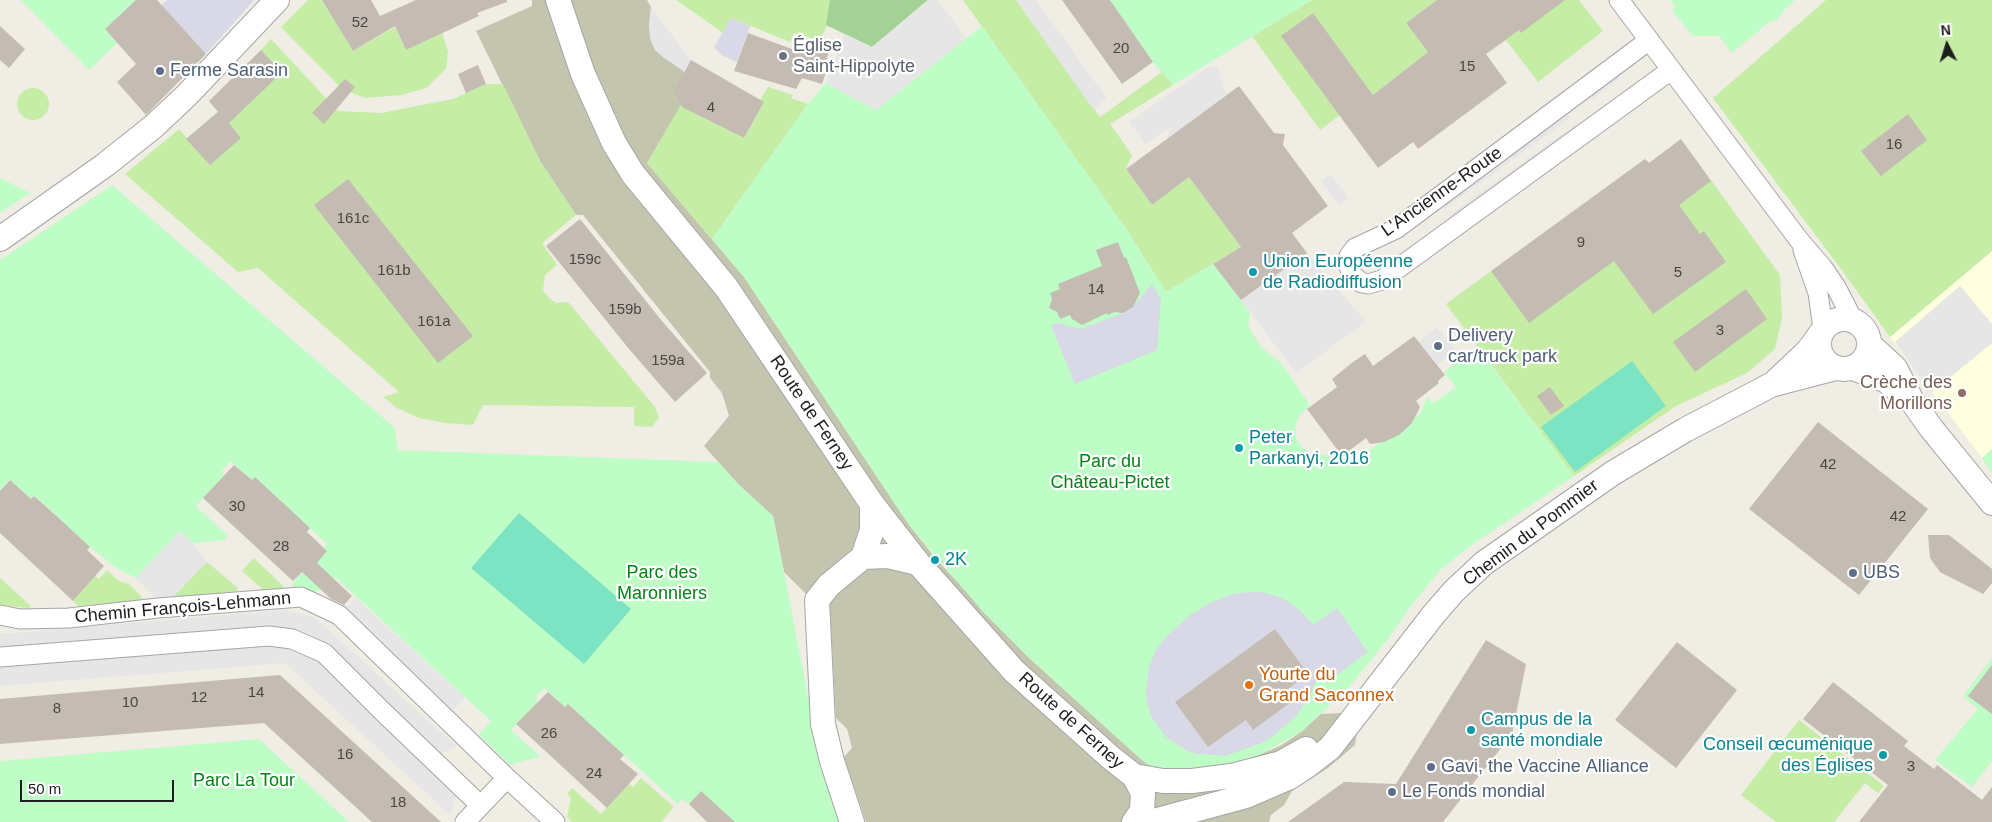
<!DOCTYPE html>
<meta charset="utf-8">
<style>
body{margin:0}
#map{position:relative;width:1992px;height:822px;overflow:hidden;background:#f0ede4;font-family:Arial,sans-serif}
canvas{display:block}
.north{position:absolute;left:1922px;top:20px;width:50px;height:50px;-webkit-text-stroke:4px #fff;paint-order:stroke;rotate:355deg;font-size:14px;font-weight:700;line-height:20px;text-align:center;color:#1e1e1e}
.north::after{content:'';display:block;margin:auto;width:18px;height:22px;background:#1e1e1e;clip-path:polygon(50% 0,100% 100%,50% 72%,0 100%)}
.scale{position:absolute;left:20px;top:780px;width:154px;height:22px;box-sizing:border-box;border:2px solid #1e1e1e;border-top:0;padding-left:6px;font-size:15px;line-height:18px;white-space:nowrap;color:#1e1e1e;-webkit-text-stroke:4px #fff;paint-order:stroke}
</style>
<div id="map">
<canvas width="1992" height="822"></canvas>
<div class="north">N</div>
<div class="scale">50 m</div>
</div>
<script>
const context = document.querySelector('canvas').getContext('2d');
context.lineJoin = 'round';
function fillPath(path, color) { context.fillStyle = color; context.fill(path, 'evenodd'); }
const toPath = rows => new Path2D(rows.map(r => 'M' + r).join(''));
function trace(path, color, width, dash) { context.strokeStyle = color; context.lineWidth = width; context.lineCap = dash ? 'butt' : 'round'; context.setLineDash(dash || []); context.stroke(path); }
function drawText(font, color, halo, rows, align = 'center') {
  context.font = font + ' Arial,sans-serif'; context.lineWidth = 4.5; context.setLineDash([]); context.textBaseline = 'middle'; context.strokeStyle = halo; context.fillStyle = color; for (const [text, x, y, turn = 0] of rows) {
    context.save(); context.translate(x, y); context.rotate((+turn || 0) * Math.PI / 180); context.textAlign = isNaN(turn) ? turn : align; if (halo) context.strokeText(text, 0, 0); context.fillText(text, 0, 0); context.restore();
  }
}
fillPath(toPath([
 [1992,251,1992,449,1982,458,1890,337]
]), '#fdffde');
fillPath(toPath([
 [532,0,647,0,651,7,649,26,663,57,685,72,684,102,647,163,744,277,909,525,937,560,1027,656,1133,752,1147,764,1236,763,1261,754,1280,746,1301,732,1321,714,1360,712,1355,745,1328,768,1292,791,1284,805,1271,815,1269,822,866,822,844,757,852,748,847,729,836,718,830,610,805,593,784,572,773,516,739,485,704,446,729,416,722,393,710,378,710,372,583,215,576,215,540,161,476,31,532,6]
]), '#c4c5af');
fillPath(toPath([
 [308,0,322,0,353,51,395,27,406,50,442,33,448,51,446,69,426,88,402,95,365,98,342,89,281,27],
 [676,0,928,0,872,47,827,25,820,41,794,33,790,42,731,18,723,33],
 [963,0,1016,0,1100,117,1162,72,1173,85,1110,124,1132,155,1126,169,1152,205,1189,177,1241,247,1166,292,1127,230],
 [1312,0,1437,0,1406,23,1428,52,1373,95,1313,13,1282,37,1340,115,1320,130,1252,36],
 [1446,0,1579,0,1603,31,1538,82,1506,40,1486,54],
 [1826,0,1992,0,1992,251,1890,337,1841,269,1713,98],
 [271,39,338,111,381,113,453,99,486,84,503,84,540,161,576,215,542,243,557,265,545,275,543,290,549,298,556,303,568,302,655,407,659,417,652,427,634,426,634,407,483,405,473,425,445,423,419,418,397,408,383,397,399,392,258,268,238,272,125,174,179,129,187,138,218,112,269,84,275,79,270,72,276,66,261,50],
 [703,67,723,78,712,100,696,114,744,138,764,102,760,100,768,87,793,95,791,98,808,104,712,239,647,163],
 '17 104a16 16 0 1 1 32 0a16 16 0 1 1-32 0Z',
 [1681,139,1780,275,1782,318,1775,349,1747,373,1676,406,1574,476,1446,304,1645,159,1649,163],
 [254,558,286,589,263,590,242,571],
 [207,562,238,588,235,593,173,597],
 [107,570,119,581,129,584,142,597,140,600,78,606,73,601,95,576,99,579],
 [0,579,0,578,31,606,29,608,0,605],
 [1799,720,1884,786,1878,793,1865,783,1834,822,1776,822,1741,795],
 [641,778,674,807,661,822,572,822,567,817,571,798,567,794,572,788,601,814,629,784,633,787]
]), '#c5eda6');
fillPath(toPath([
 [830,0,928,0,872,47,826,25]
]), '#a4d296');
fillPath(toPath([
 [21,0,136,0,105,29,117,43,89,70],
 [1110,0,1312,0,1173,85,1153,62],
 [1670,0,1795,0,1784,10,1777,20,1768,23,1732,53,1719,36,1693,36,1673,12,1674,4],
 [982,26,1127,230,1166,292,1213,264,1241,300,1250,314,1248,325,1261,347,1281,363,1310,405,1299,416,1296,425,1295,436,1301,446,1310,453,1324,455,1336,451,1341,457,1348,453,1354,461,1378,444,1375,439,1406,426,1421,412,1427,397,1434,403,1456,387,1444,372,1477,347,1574,476,1476,542,1441,569,1411,606,1389,638,1350,686,1301,732,1261,754,1236,763,1186,771,1156,768,1147,764,1133,752,1027,656,984,613,909,525,744,277,712,239,808,104,826,83,876,110],
 [0,178,30,193,0,213],
 [112,185,395,428,398,450,718,462,739,485,773,516,818,747,842,822,734,822,701,792,689,804,682,799,678,804,568,704,565,707,544,688,535,698,539,701,511,730,540,756,510,765,479,735,491,721,335,577,315,593,297,590,292,584,327,544,255,477,252,480,230,461,222,471,225,474,196,506,228,536,225,540,193,543,180,531,136,578,118,569,90,547,35,496,31,499,10,480,1,489,0,498,0,260],
 [1992,449,1992,473,1982,458],
 [1992,658,1992,761,1972,787,1935,760,1978,709,1963,696],
 [259,739,349,822,0,822,0,761]
]), '#befdc6');
fillPath(toPath([
 [1632,361,1666,406,1575,472,1541,427],
 [519,513,631,609,584,664,471,568]
]), '#7ce4c2');
fillPath(toPath([
 [928,0,938,0,966,38,876,110,826,83,845,34,872,47],
 [1016,0,1036,0,1107,99,1093,109],
 [651,7,691,60,685,72,663,57,655,50,650,39,649,26],
 [1210,66,1218,68,1226,95,1168,138,1170,127,1146,144,1129,122],
 [1612,69,1620,78,1593,99,1585,88],
 [1561,106,1570,118,1445,208,1438,197],
 [1575,125,1581,134,1455,225,1448,216],
 [1331,174,1349,198,1339,205,1321,181],
 [1307,253,1366,322,1296,373,1241,300],
 [1960,286,1992,324,1992,343,1931,393,1895,342],
 [1437,327,1456,351,1438,365,1419,342],
 [180,531,193,543,207,562,173,597,156,598,136,578],
 [356,598,465,698,452,711,344,611],
 [286,610,314,617,456,746,439,755,462,777,450,815,285,663,0,686,0,634]
]), '#e6e6e6');
fillPath(toPath([
 [167,0,254,0,206,54,179,25,146,20],
 [731,18,750,26,737,62,722,55,714,47],
 [1152,284,1161,299,1157,350,1075,384,1051,325,1058,323,1081,329,1123,313,1133,307],
 [1249,592,1261,592,1279,597,1289,602,1303,613,1313,625,1337,608,1368,652,1326,683,1318,676,1310,696,1296,716,1273,736,1262,743,1225,756,1198,754,1187,751,1167,738,1152,718,1147,703,1146,691,1149,667,1156,650,1166,637,1190,615,1212,602,1233,594]
]), '#d9d8e6');
fillPath(toPath([
 [136,0,157,0,206,54,146,115,117,82,136,64,105,29],
 [322,0,371,0,380,16,416,0,507,0,507,2,477,13,479,16,406,50,395,26,353,51],
 [1062,0,1110,0,1153,62,1122,84],
 [1437,0,1565,0,1521,33,1519,30,1486,54,1507,83,1418,149,1413,142,1378,168,1281,36,1313,13,1373,95,1428,52,1406,23],
 [0,26,25,49,9,68,0,60],
 [748,33,792,49,795,40,830,50,824,65,828,66,822,84,802,78,796,89,734,71],
 [261,50,276,66,270,72,275,79,229,123,241,138,210,165,186,139,218,112,209,101],
 [691,60,764,102,744,138,682,107,674,91],
 [478,65,486,84,466,93,458,74],
 [345,79,355,87,324,124,312,113],
 [1239,86,1274,133,1285,134,1283,145,1328,206,1292,233,1307,253,1241,300,1213,264,1241,247,1189,177,1152,205,1126,169],
 [1908,114,1927,140,1881,176,1861,151],
 [1681,139,1711,181,1679,205,1700,234,1704,231,1726,262,1653,314,1614,261,1529,323,1491,271,1645,159,1649,163],
 [348,179,473,336,438,363,314,205],
 [580,219,662,321,707,373,675,402,629,349,546,246],
 [1118,242,1124,258,1126,257,1140,293,1133,307,1123,313,1115,312,1107,315,1107,313,1082,325,1072,319,1070,315,1060,319,1057,312,1049,308,1052,299,1050,293,1060,289,1058,284,1102,266,1096,250],
 [1746,289,1767,319,1695,372,1673,342],
 [1414,336,1445,375,1438,381,1439,383,1416,401,1420,407,1412,423,1399,435,1384,442,1370,444,1366,438,1342,456,1307,409,1337,387,1332,379,1353,362,1365,354,1373,366],
 [1550,387,1564,406,1551,415,1537,396],
 [1818,422,1928,509,1859,595,1749,509],
 [234,465,252,480,255,477,310,528,307,532,327,551,317,563,352,596,344,605,331,599,302,572,293,581,203,498],
 [10,480,31,499,34,496,62,521,90,547,87,550,104,566,73,601,0,533,0,491],
 [1928,535,1949,535,1992,569,1992,583,1983,594,1940,572,1930,558],
 [1275,629,1308,674,1284,692,1291,702,1253,730,1246,720,1208,747,1175,702],
 [1486,640,1526,664,1512,734,1443,822,1288,822,1344,782,1396,784],
 [1677,642,1737,690,1676,768,1615,720],
 [1992,665,1992,714,1968,696],
 [280,675,441,822,372,822,264,723,0,744,0,699],
 [1833,682,1908,741,1904,746,1934,769,1937,765,1982,800,1992,787,1992,822,1859,822,1888,785,1803,719],
 [548,692,565,707,568,704,624,755,620,759,638,774,607,808,516,724],
 [701,791,735,822,707,822,689,804]
]), '#c4bcb3');
const minor = toPath([
 [1619,0,1799,240,1823,268,1836,287,1853,320],
 [1648,41,1396,229,1355,248,1349,256,1348,263,1352,275,1362,283,1368,284,1382,280,1671,70],
 [1803,250,1818,293,1823,329],
 [0,615,20,619,69,618,158,608,301,597,339,615,507,778,555,822],
 [0,657,269,636,292,639,324,653,381,710,480,805],
 [465,822,507,778]
]);
const tertiary = toPath([
 [558,0,583,74,614,143,633,174,726,287,872,504,918,563,1014,671,1110,757,1134,776,1143,793,1142,811,1134,822],
 [0,239,105,165,154,126,187,95,277,0],
 '1819 344a25 25 0 1 1 50 0a25 25 0 1 1-50 0Z',
 [1869,344,1895,368,1912,401,1931,428,1992,503],
 [1853,368,1885,380,1906,396],
 [1773,384,1808,351,1821,333],
 [863,557,888,556,918,563],
 [1134,776,1163,781,1192,781,1231,776,1281,763,1306,749],
 [852,822,832,761,823,724,817,600,829,585,863,557,872,530,872,504],
 [1150,822,1246,796,1290,777,1308,765,1330,748,1434,614,1454,591,1484,563,1613,473,1685,430,1771,385,1836,368]
]);
trace(minor, '#a5a5a5', 21);
trace(tertiary, '#a5a5a5', 26);
trace(minor, '#fff', 19);
trace(tertiary, '#fff', 24);
for (const [x, y, r, color] of [
 [783,56,5,"#6b7280"],
 [160,71,5,"#5c6f8a"],
 [1253,272,5,"#0f9aa8"],
 [1438,346,5,"#5c6f8a"],
 [1962,393,5,"#8d6e63"],
 [1239,448,5,"#0f9aa8"],
 [935,560,5,"#0f9aa8"],
 [1853,573,5,"#5c6f8a"],
 [1249,685,5,"#e8710a"],
 [1471,730,5,"#0f9aa8"],
 [1883,755,5,"#0f9aa8"],
 [1431,767,5,"#5c6f8a"],
 [1392,792,5,"#5c6f8a"]
]) { const dot = new Path2D(); dot.arc(x, y, r, 0, 2 * Math.PI); context.fillStyle = color; context.fill(dot); trace(dot, '#fff', 2); }
drawText('15px', '#484643', null, [
 ["52",360,23],
 ["20",1121,49],
 ["15",1467,67],
 ["4",711,108],
 ["16",1894,145],
 ["161c",353,219],
 ["9",1581,243],
 ["159c",585,260],
 ["161b",394,271],
 ["5",1678,273],
 ["14",1096,290],
 ["159b",625,310],
 ["161a",434,322],
 ["3",1720,331],
 ["159a",668,361],
 ["42",1828,465],
 ["30",237,507],
 ["42",1898,517],
 ["28",281,547],
 ["14",256,693],
 ["12",199,698],
 ["10",130,703],
 ["8",57,709],
 ["26",549,734],
 ["16",345,755],
 ["3",1911,767],
 ["24",594,774],
 ["18",398,803]
]);
drawText('18px', '#5b616d', '#fff', [
 ["Église",793,46],
 ["Saint-Hippolyte",793,67]
], 'left');
drawText('18px', '#4e5e75', '#fff', [
 ["Ferme Sarasin",170,71],
 ["Delivery",1448,336],
 ["car/truck park",1448,357],
 ["UBS",1863,573],
 ["Gavi, the Vaccine Alliance",1441,767],
 ["Le Fonds mondial",1402,792]
], 'left');
drawText('18px', '#1e1e1e', '#fff', [
 ["L'Ancienne-Route",1442,192,-35],
 ["Route de Ferney",811,413,56],
 ["Chemin du Pommier",1531,533,-37],
 ["Chemin François-Lehmann",183,608,-5],
 ["Route de Ferney",1071,721,42]
]);
drawText('18px', '#0d838f', '#fff', [
 ["Union Européenne",1263,262],
 ["de Radiodiffusion",1263,283],
 ["Peter",1249,438],
 ["Parkanyi, 2016",1249,459],
 ["2K",945,560],
 ["Campus de la",1481,720],
 ["santé mondiale",1481,741],
 ["Conseil œcuménique",1873,745,"right"],
 ["des Églises",1873,766,"right"]
], 'left');
drawText('18px', '#785e54', '#fff', [
 ["Crèche des",1952,383],
 ["Morillons",1952,404]
], 'right');
drawText('18px', '#048416', '#fff', [
 ["Parc du",1110,462],
 ["Château-Pictet",1110,483],
 ["Parc des",662,573],
 ["Maronniers",662,594],
 ["Parc La Tour",244,781]
]);
drawText('18px', '#c56008', '#fff', [
 ["Yourte du",1259,675],
 ["Grand Saconnex",1259,696]
], 'left');
</script>
